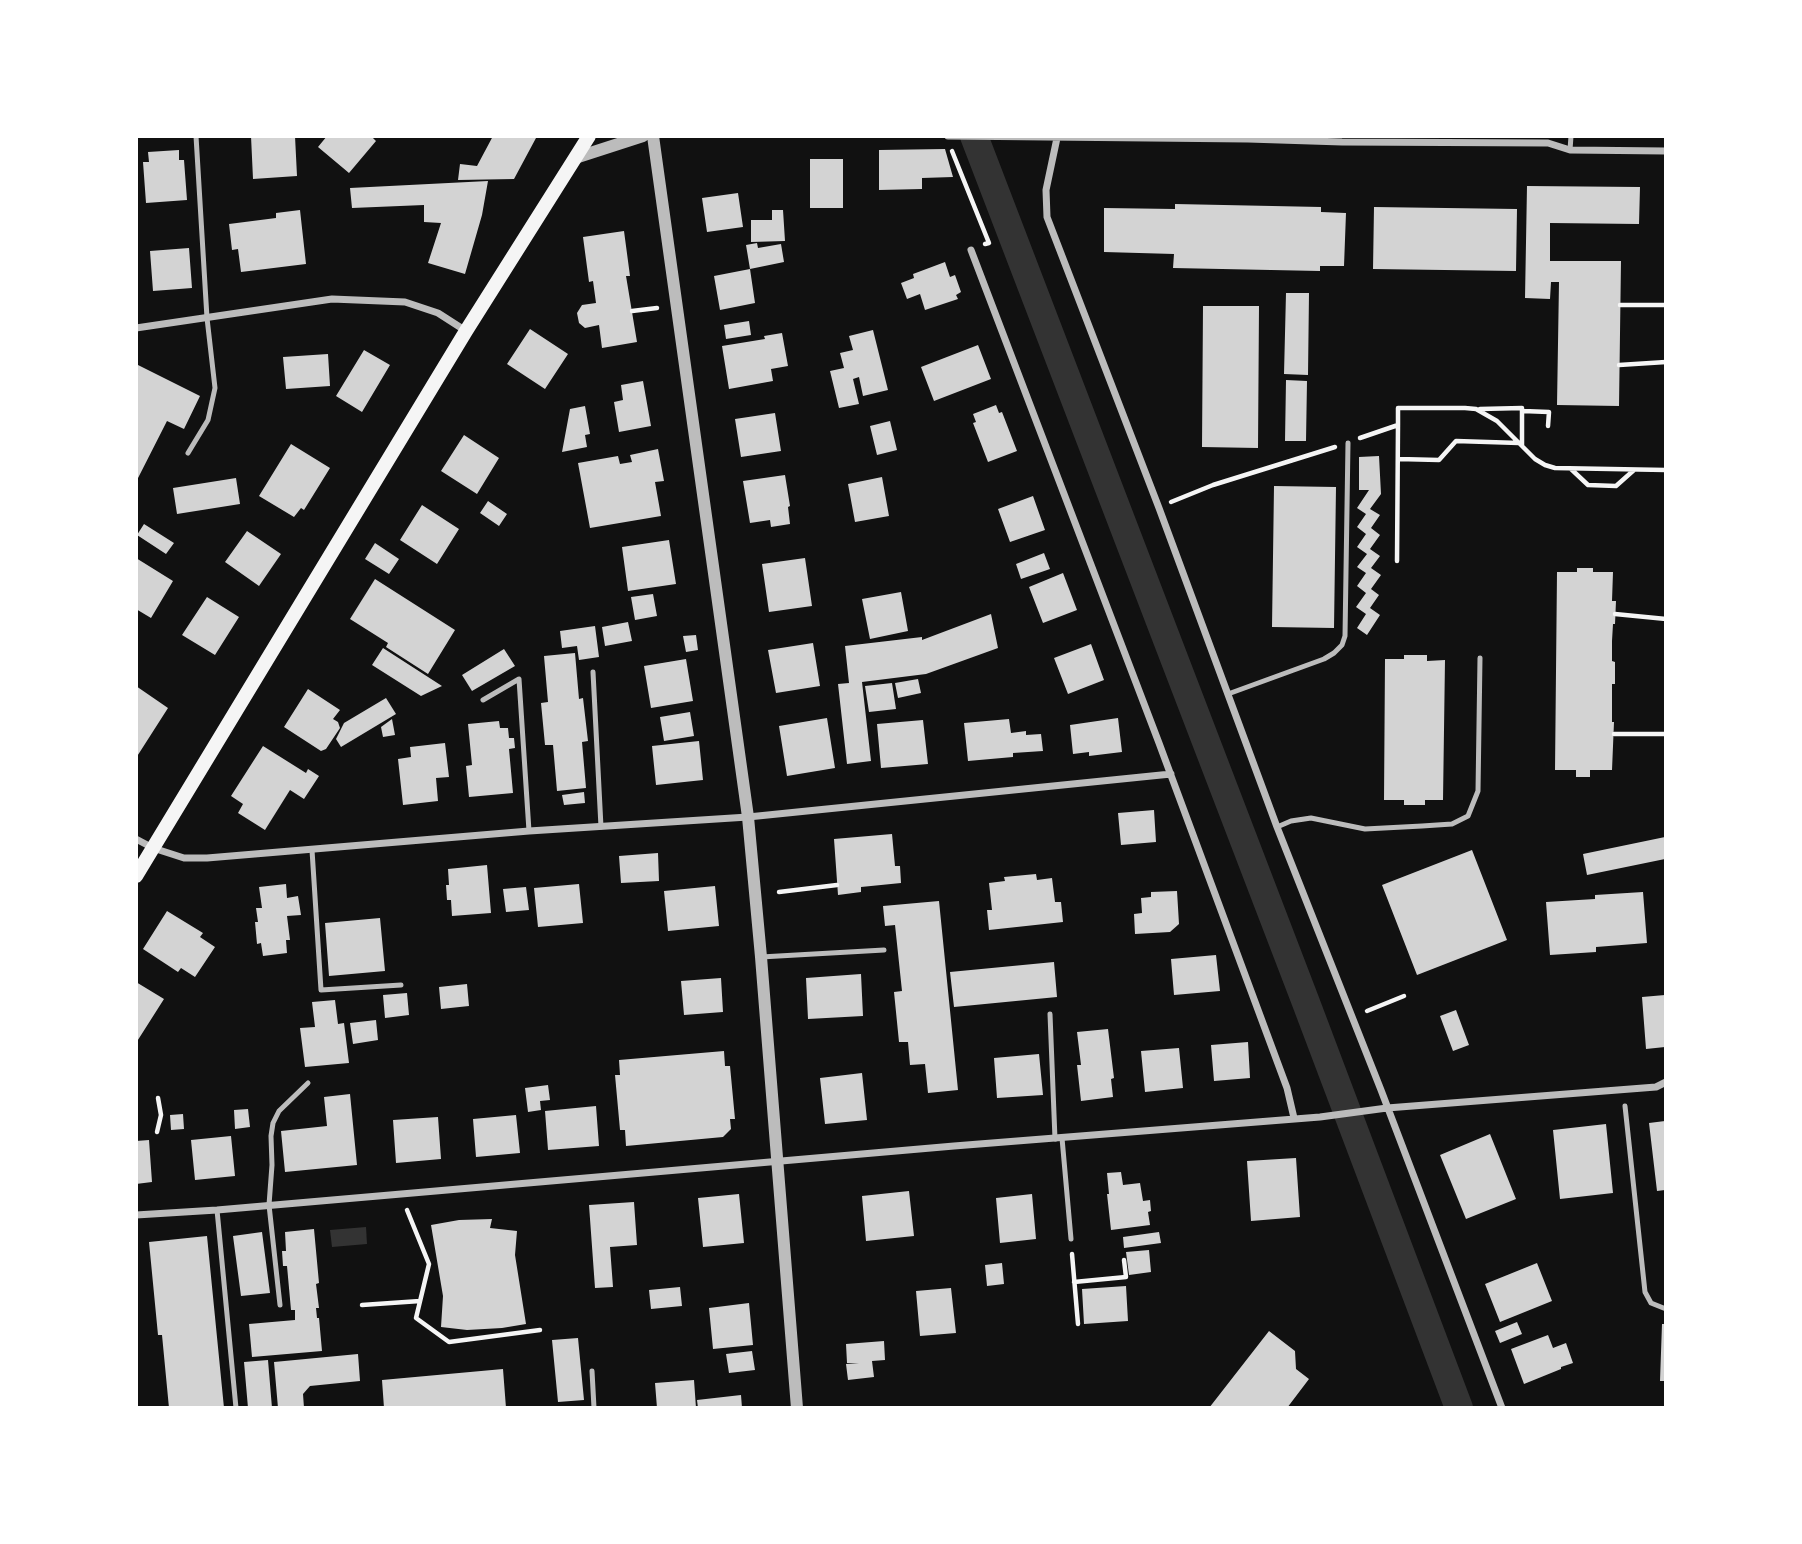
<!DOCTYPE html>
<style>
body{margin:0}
#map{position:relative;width:1802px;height:1544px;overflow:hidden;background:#111;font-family:Karla,sans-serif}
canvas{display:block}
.frame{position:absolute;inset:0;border:138px solid #fff;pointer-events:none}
</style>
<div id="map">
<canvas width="1802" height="1544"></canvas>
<div class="frame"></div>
</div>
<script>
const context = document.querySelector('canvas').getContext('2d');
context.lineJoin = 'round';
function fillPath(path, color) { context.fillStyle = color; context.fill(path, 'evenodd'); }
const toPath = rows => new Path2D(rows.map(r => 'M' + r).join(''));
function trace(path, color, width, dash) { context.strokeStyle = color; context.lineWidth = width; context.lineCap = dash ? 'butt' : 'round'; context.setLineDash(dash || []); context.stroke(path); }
fillPath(toPath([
 [366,1227,367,1244,332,1247,330,1230]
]), '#333');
trace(toPath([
 [974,136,1305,1000,1459,1408]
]), '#333', 28);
fillPath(toPath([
 [251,136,295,136,297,176,253,179],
 [327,136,371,136,376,141,349,173,318,147],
 [493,136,533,136,536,138,514,179,458,180,460,164,477,166],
 [945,149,953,177,922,178,922,189,879,190,879,150],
 [179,150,179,160,184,160,187,200,146,203,143,162,149,162,148,152],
 [810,159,843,159,843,208,810,208],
 [488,181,482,215,465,274,428,263,441,223,424,222,424,205,352,208,350,188],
 [1527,186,1640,187,1639,224,1550,223,1550,261,1621,261,1619,406,1557,405,1559,282,1551,282,1550,299,1525,298],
 [738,193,743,227,707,232,702,198],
 [1175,204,1321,207,1321,212,1346,213,1344,266,1320,266,1320,271,1173,268,1174,254,1104,252,1104,208,1175,209],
 [1374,207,1517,209,1516,271,1373,269],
 [300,210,306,264,241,272,238,249,232,250,229,224,276,218,276,213],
 [772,210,783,210,785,241,751,242,751,220,772,220],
 [624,231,630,276,626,276,637,342,602,348,599,325,585,328,579,323,577,313,582,305,596,303,593,281,589,282,583,237],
 [757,243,758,248,781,244,784,262,750,269,746,245],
 [189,248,192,288,153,291,150,251],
 [945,262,950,277,955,275,961,292,956,295,958,299,925,310,920,294,907,299,901,283,914,278,913,274],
 [750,269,755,303,720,310,714,276],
 [1286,293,1309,293,1308,375,1284,374],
 [1203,306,1259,306,1258,448,1202,447],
 [749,321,751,335,726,339,724,325],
 [530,329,568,354,545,389,507,364],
 [873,330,888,390,863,396,859,377,853,379,859,404,839,408,830,371,844,368,840,353,853,350,849,336],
 [782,333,788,366,771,369,773,381,729,389,722,346,765,339,764,336],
 [978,345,991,379,934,401,921,367],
 [364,350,390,365,362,412,336,396],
 [328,354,330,386,286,389,283,357],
 [136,364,200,396,184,429,167,421,136,482],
 [1286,380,1307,381,1306,441,1285,441],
 [643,381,651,426,619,432,614,402,623,400,621,385],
 [996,405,999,413,1002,412,1017,451,988,462,973,423,976,422,973,414],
 [585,406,590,434,585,435,587,447,562,452,570,409],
 [775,413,781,451,741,457,735,419],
 [890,421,897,450,877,455,870,426],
 [464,435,499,458,477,494,441,471],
 [291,444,330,468,304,510,301,508,294,517,259,496],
 [658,449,664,481,655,482,661,516,590,528,578,463,618,456,620,464,632,462,630,455],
 [1379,456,1381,494,1370,509,1380,515,1371,528,1380,535,1370,549,1380,556,1371,568,1381,575,1371,589,1379,595,1370,608,1380,615,1367,635,1357,628,1366,614,1356,607,1366,593,1357,586,1366,573,1357,567,1367,554,1357,547,1366,534,1357,527,1366,514,1357,508,1369,490,1359,490,1359,457],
 [785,475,790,506,788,507,790,524,771,527,770,520,750,523,743,481],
 [882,477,889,516,855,522,848,484],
 [236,478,240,504,177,514,173,488],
 [1274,486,1336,487,1334,628,1272,627],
 [1033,496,1045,530,1010,542,998,509],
 [488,501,507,514,499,526,480,513],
 [422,505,459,529,437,564,400,540],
 [144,524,174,543,166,554,137,535],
 [247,531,281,554,259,586,225,562],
 [669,540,676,584,628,591,622,547],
 [375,543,399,559,389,574,365,559],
 [1044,553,1050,569,1021,579,1016,564],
 [136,558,173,581,151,618,136,609],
 [805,558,812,606,769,612,762,564],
 [1577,568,1593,568,1593,572,1613,572,1612,601,1616,601,1615,624,1613,624,1612,641,1612,661,1615,662,1615,684,1612,684,1612,722,1614,722,1612,770,1590,770,1590,777,1576,777,1576,770,1555,770,1557,572,1577,572],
 [1063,573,1077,610,1043,623,1029,587],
 [375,579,455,630,428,674,386,647,388,643,350,619],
 [901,592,908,631,870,639,862,599],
 [653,594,657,616,635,620,631,597],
 [207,597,239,617,215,655,182,635],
 [991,614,998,648,926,674,862,682,871,761,847,764,838,684,849,683,845,646,922,637,922,640],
 [628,622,632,641,605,646,602,627],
 [595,626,599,657,579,660,577,646,562,648,560,631],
 [696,635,698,650,686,652,683,636],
 [813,643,820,686,776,693,768,650],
 [1091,644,1104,680,1068,694,1054,658],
 [383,648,442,686,421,696,372,665],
 [504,649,515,666,472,691,462,675],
 [575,653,579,699,583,698,588,741,582,742,586,788,557,791,553,745,545,745,541,703,548,702,544,656],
 [1404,655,1427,655,1427,661,1445,660,1443,800,1425,800,1425,805,1404,805,1404,800,1384,800,1385,659,1404,659],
 [686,659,693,701,651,708,644,666],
 [918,679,921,693,898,698,895,683],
 [892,683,896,709,869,712,865,686],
 [136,686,168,708,136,758],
 [308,689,340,710,333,719,338,722,340,728,326,749,321,751,284,727],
 [386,698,396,714,341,747,336,739,344,723],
 [690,712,694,736,664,741,660,717],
 [827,718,835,768,787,776,779,726],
 [1118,718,1122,752,1089,756,1089,752,1073,754,1070,725],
 [392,719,395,735,383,737,381,727],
 [1009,719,1011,733,1026,731,1026,735,1041,734,1043,751,1013,753,1013,757,968,761,964,723],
 [923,720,928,764,881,768,877,724],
 [499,721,500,728,508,728,509,738,514,738,515,748,509,749,513,793,469,797,466,766,472,765,468,724],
 [699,741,703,780,656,785,652,746],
 [445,743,449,777,436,778,438,801,403,805,398,759,411,757,410,747],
 [263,746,306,773,308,769,319,776,304,799,290,790,265,830,238,813,243,804,231,796],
 [584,792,585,803,564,805,562,795],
 [1154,810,1156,842,1121,845,1118,813],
 [892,834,895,866,900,866,901,883,861,887,861,892,838,895,834,839],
 [1665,837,1665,859,1587,875,1583,854],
 [1472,850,1507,940,1417,975,1382,885],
 [658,853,659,881,621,883,619,856],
 [487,865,491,913,452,916,451,900,447,900,446,885,449,885,448,869],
 [1036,874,1037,880,1052,878,1055,902,1061,902,1063,922,989,930,987,910,992,910,989,883,1005,881,1004,877],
 [286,884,287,898,298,896,301,915,287,916,290,940,286,940,287,953,263,956,261,943,257,944,255,922,258,922,256,908,262,908,259,887],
 [579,884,583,923,538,927,534,888],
 [715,886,719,926,668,931,664,891],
 [526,887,529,910,506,912,503,889],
 [1177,891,1179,924,1170,932,1135,934,1134,914,1142,913,1141,898,1151,897,1151,892],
 [1643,892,1647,943,1596,947,1596,952,1550,955,1546,902,1595,899,1595,895],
 [939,901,958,1090,928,1093,925,1064,910,1065,908,1042,899,1042,894,992,902,991,895,925,885,926,883,906],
 [167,911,203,933,200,937,215,947,195,977,181,968,178,972,143,949],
 [380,918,385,971,329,976,325,923],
 [1216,955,1220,991,1174,995,1171,959],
 [1054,962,1057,997,954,1007,950,972],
 [861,974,863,1016,808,1019,806,978],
 [721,978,723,1012,684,1015,681,981],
 [136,982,164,999,136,1043],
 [467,984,469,1006,441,1009,439,987],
 [407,993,409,1015,385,1018,383,995],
 [1665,995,1665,1047,1646,1049,1642,997],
 [335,1000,338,1024,344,1023,349,1063,305,1067,300,1028,315,1027,312,1002],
 [1456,1010,1469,1045,1453,1051,1440,1016],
 [376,1020,378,1040,353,1044,350,1023],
 [1108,1029,1114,1078,1111,1079,1113,1097,1081,1101,1077,1065,1081,1065,1077,1032],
 [1248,1042,1250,1078,1214,1081,1211,1045],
 [1179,1048,1183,1088,1145,1092,1141,1051],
 [724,1051,725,1066,730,1066,735,1119,730,1119,731,1129,723,1137,626,1146,625,1130,620,1130,615,1075,620,1075,619,1060],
 [1039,1054,1043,1095,997,1098,994,1058],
 [862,1073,867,1120,825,1124,820,1078],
 [548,1085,550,1100,540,1101,541,1110,528,1112,525,1088],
 [350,1094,357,1165,285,1172,281,1131,327,1126,324,1097],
 [596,1106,599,1146,548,1150,545,1111],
 [248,1109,250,1127,235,1129,234,1110],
 [183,1114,184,1129,171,1130,170,1115],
 [516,1115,520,1153,476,1157,473,1119],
 [438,1117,441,1159,396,1163,393,1120],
 [1665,1121,1665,1190,1657,1191,1649,1123],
 [1606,1124,1613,1193,1560,1199,1553,1130],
 [1490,1134,1516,1199,1466,1219,1440,1155],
 [231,1136,235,1176,195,1180,191,1140],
 [149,1140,152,1182,136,1184,136,1141],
 [1296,1158,1300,1217,1251,1221,1247,1161],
 [1121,1172,1123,1185,1140,1183,1143,1201,1150,1200,1151,1211,1148,1212,1150,1225,1111,1230,1107,1194,1109,1194,1107,1173],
 [909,1191,914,1236,866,1241,862,1196],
 [739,1194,744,1243,703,1247,698,1198],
 [1032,1194,1036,1239,1000,1243,996,1198],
 [634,1202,637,1245,610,1247,613,1287,595,1288,589,1205],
 [492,1219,490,1228,517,1231,515,1255,526,1324,502,1328,467,1330,441,1327,443,1296,431,1225,459,1220],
 [314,1229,319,1283,316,1284,319,1308,316,1308,317,1318,319,1318,322,1351,252,1357,249,1324,295,1320,295,1310,291,1310,287,1266,283,1266,282,1251,286,1251,285,1232],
 [262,1232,270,1293,241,1296,233,1236],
 [1159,1232,1161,1243,1124,1248,1123,1237],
 [207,1236,224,1408,169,1408,162,1335,158,1335,149,1242],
 [1149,1250,1151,1272,1129,1275,1126,1252],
 [1002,1263,1004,1284,987,1286,985,1265],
 [1537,1263,1552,1301,1500,1322,1485,1284],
 [1126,1286,1128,1321,1084,1324,1082,1289],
 [680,1287,682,1306,651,1309,649,1290],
 [951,1288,956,1333,920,1336,916,1291],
 [749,1303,753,1345,713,1349,709,1308],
 [1517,1322,1522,1334,1500,1343,1495,1331],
 [1662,1324,1665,1324,1665,1381,1660,1381],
 [1269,1331,1295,1351,1296,1369,1309,1379,1287,1408,1209,1408],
 [1548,1335,1553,1348,1566,1343,1573,1363,1561,1367,1561,1369,1524,1384,1511,1349],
 [578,1338,584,1400,558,1402,552,1340],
 [884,1341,885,1360,872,1361,874,1377,848,1380,846,1364,859,1363,847,1363,846,1344],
 [752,1351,755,1370,729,1373,726,1354],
 [358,1354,360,1381,310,1386,303,1394,304,1408,278,1408,274,1362],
 [268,1360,272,1408,248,1408,244,1362],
 [503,1369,506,1408,384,1408,382,1380],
 [694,1380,696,1408,657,1408,655,1383],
 [741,1395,742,1408,698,1408,697,1400]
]), '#d3d3d3');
trace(toPath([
 [952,151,989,243,985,244],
 [1620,305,1666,305],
 [632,311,657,308],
 [1619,365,1666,362],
 [1480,409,1522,408,1522,445],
 [1523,411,1549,412,1548,426],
 [1360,438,1398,425,1398,408,1465,408,1476,409,1497,421,1535,459,1545,465,1555,468,1666,470],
 [1398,459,1439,460,1456,441,1519,443],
 [1571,469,1588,485,1616,486,1634,470],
 [1171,502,1213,485,1335,447],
 [1397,561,1398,425],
 [1615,614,1666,619],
 [1614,734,1666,734],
 [779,892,837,885],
 [1367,1011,1404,996],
 [157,1132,161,1115,158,1098],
 [407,1210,429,1264,416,1318,449,1342,540,1330],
 [1072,1254,1078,1324],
 [1074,1282,1126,1277,1124,1260],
 [362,1305,420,1301]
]), '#f5f5f5', 4.5);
trace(toPath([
 [1570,150,1571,136],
 [188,453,208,420,215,388,207,318,196,136],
 [593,672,601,827],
 [1228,694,1324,659,1334,653,1342,645,1345,636,1348,443],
 [483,700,519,679,529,831],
 [1277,827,1291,821,1311,818,1365,829,1422,826,1452,824,1468,816,1478,791,1480,658],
 [312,850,321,990,401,985],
 [761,957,884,950],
 [1050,1014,1055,1139],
 [1625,1106,1645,1292,1651,1303,1666,1309],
 [1062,1138,1071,1239],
 [217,1210,236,1408],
 [280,1305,269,1205,272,1165,271,1136,273,1123,279,1111,308,1083],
 [592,1371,594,1408]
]), '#bcbcbc', 5);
trace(toPath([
 [948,136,1248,139,1342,142,1548,143,1570,150,1666,151],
 [1057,138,1046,190,1047,217,1159,508,1277,827,1381,1090,1502,1408],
 [971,250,1159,743,1287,1088,1294,1118],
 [136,328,332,299,405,302,438,313,466,331],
 [136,839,153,848,184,858,207,858,529,831,748,817,1171,774],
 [136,1215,217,1210,954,1146,1320,1117,1387,1108,1656,1087,1666,1082]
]), '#bcbcbc', 7);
trace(toPath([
 [653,136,748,817,761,957,797,1408],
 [575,158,643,136]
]), '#bcbcbc', 12);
trace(toPath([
 [136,876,466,331,589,136]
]), '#f5f5f5', 14);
</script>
